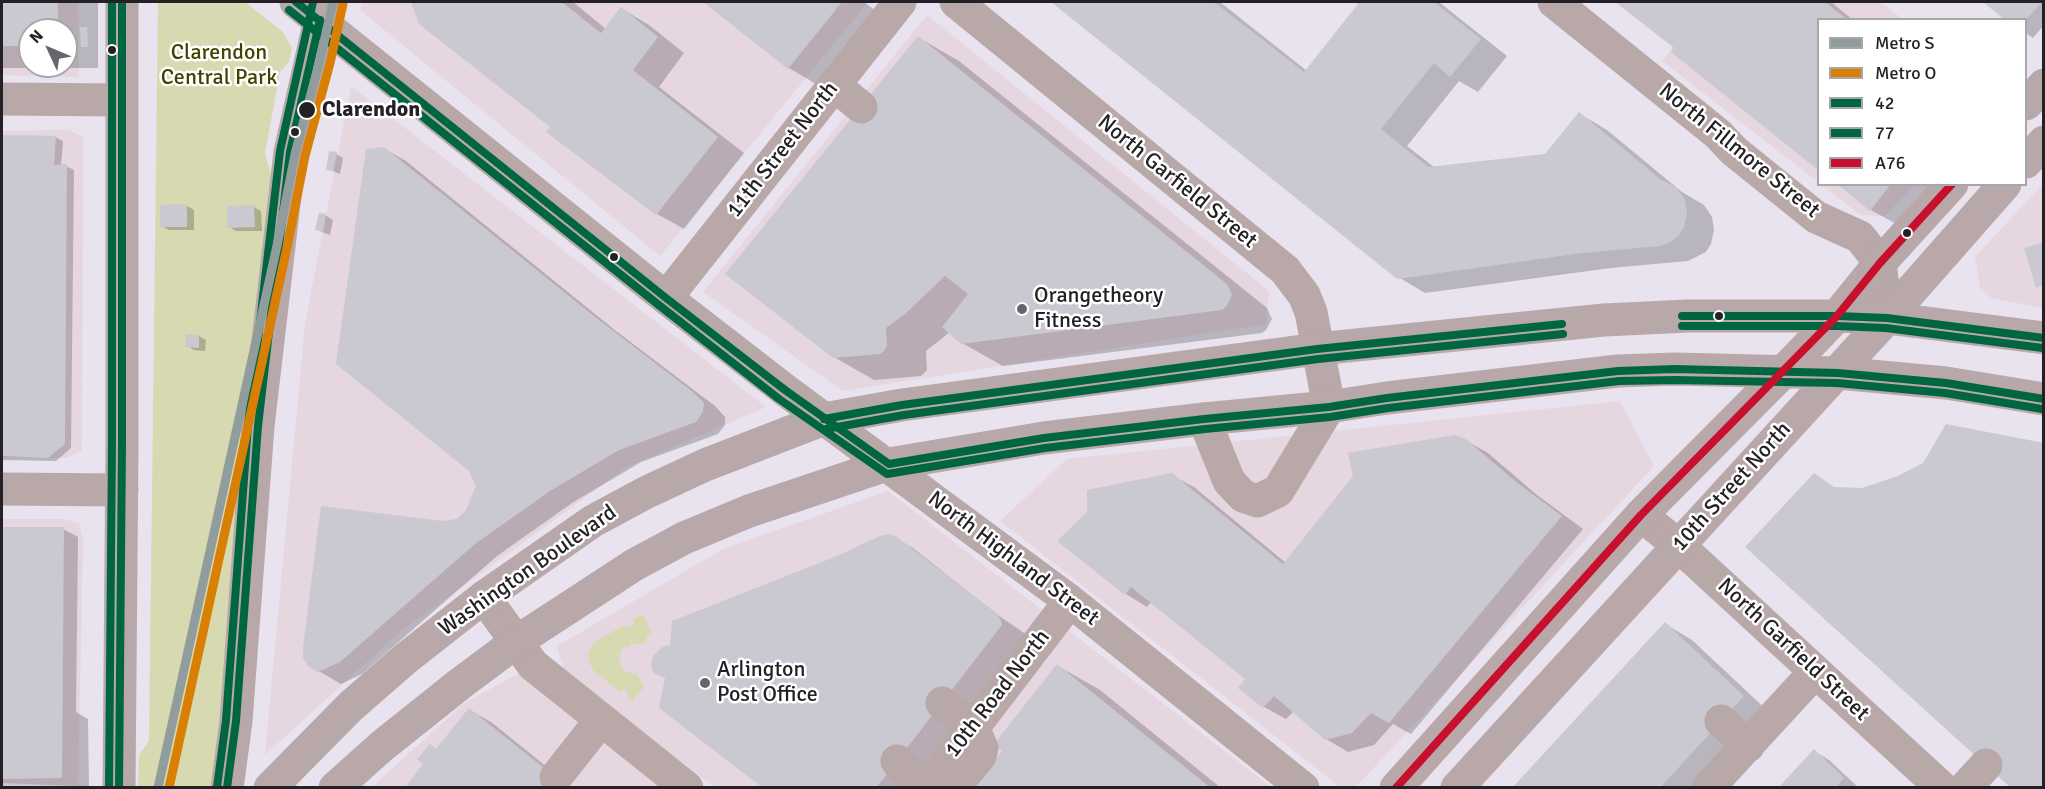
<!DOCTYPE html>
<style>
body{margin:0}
#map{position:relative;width:2045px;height:789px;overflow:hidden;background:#e8e3ee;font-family:Signika,sans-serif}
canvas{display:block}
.frame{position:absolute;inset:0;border:3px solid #232026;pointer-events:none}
.legend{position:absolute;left:1817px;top:18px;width:210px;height:168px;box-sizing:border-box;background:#fff;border:2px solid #a7a6a8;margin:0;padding:8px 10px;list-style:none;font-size:18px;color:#232026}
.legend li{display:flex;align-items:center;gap:12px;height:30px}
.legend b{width:30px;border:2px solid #a7a6a8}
.north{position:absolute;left:18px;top:18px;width:60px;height:60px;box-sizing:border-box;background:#fff;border:2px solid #a7a6a8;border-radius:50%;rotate:314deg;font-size:16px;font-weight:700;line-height:24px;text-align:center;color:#232026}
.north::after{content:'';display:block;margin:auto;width:21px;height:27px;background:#68646c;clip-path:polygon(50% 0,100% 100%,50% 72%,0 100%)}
</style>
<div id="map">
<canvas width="2045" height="789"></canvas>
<div class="frame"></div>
<ul class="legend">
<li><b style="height:8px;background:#919d9d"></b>Metro S</li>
<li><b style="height:8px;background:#d98004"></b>Metro O</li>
<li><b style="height:8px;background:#006641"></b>42</li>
<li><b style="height:8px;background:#006641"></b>77</li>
<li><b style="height:8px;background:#c8102e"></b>A76</li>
</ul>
<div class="north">N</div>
</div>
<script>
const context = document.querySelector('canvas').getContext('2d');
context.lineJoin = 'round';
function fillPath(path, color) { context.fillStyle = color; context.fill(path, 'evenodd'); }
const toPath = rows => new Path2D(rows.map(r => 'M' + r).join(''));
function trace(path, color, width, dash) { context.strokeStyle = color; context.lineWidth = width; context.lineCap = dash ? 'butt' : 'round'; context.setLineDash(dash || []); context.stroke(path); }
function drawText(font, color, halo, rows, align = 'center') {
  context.font = font + ' Signika,sans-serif'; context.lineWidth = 5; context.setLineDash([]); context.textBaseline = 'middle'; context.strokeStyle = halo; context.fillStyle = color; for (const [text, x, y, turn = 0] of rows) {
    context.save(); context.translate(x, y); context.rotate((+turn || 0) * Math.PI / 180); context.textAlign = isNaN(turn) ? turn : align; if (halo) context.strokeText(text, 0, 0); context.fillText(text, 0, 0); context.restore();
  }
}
fillPath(toPath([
 [2,2,78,2,79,77,2,75],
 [30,30,66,30,66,66,30,66],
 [362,2,868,2,660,256,360,10],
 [1709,2,1880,2,1903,19,1818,20,1818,182,1662,61],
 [927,15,1269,291,1266,324,843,391,703,292],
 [351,86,766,407,627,467,400,632,265,755,305,324],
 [69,130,83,137,82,450,67,458,2,458,2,131],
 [2043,184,2043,308,1991,298,1980,287,1975,257],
 [1821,185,1915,185,1885,216,1861,215],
 [1620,401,1654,466,1356,787,1340,787,1000,521,1067,459],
 [888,491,1271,787,714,787,564,671,557,646,723,549],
 [2,519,62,519,79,523,83,539,78,787,2,788],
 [519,673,667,788,371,788,463,704]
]), '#e6d6e0');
fillPath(toPath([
 [158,2,245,2,283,32,292,48,289,62,280,72,265,153,272,177,257,292,221,738,210,787,138,788,139,755,149,741],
 [643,614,651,633,646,637,647,639,643,644,630,644,629,648,626,646,623,647,620,653,619,660,624,672,637,674,644,687,632,701,627,697,628,691,624,689,620,692,593,670,589,662,588,653,595,642,624,625,628,627,632,627,634,624,633,620]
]), '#d7d9b0');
fillPath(toPath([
 [2,2,98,2,98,68,2,68],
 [30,30,66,30,66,66,30,66],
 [413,2,573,2,606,29,622,9,649,25,684,53,659,87,744,153,684,229,657,214,548,132,553,127,420,23],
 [705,2,864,2,888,20,831,93,789,68],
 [1053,2,1220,2,1307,71,1361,4,1358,2,1439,2,1507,56,1478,92,1459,81,1407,146,1434,167,1546,155,1580,114,1607,130,1682,192,1704,205,1712,217,1714,230,1711,244,1706,252,1688,261,1611,268,1425,293,1398,277],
 [1618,2,1831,2,1853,20,1818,20,1818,168,1672,51,1674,47],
 [1986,2,2044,2,2044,25,2033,38,2026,33,2026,20,2007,20],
 [919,38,959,61,1267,308,1272,319,1266,330,1262,333,1003,366,962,343,950,332,926,351,927,370,921,376,874,380,834,357],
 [2,137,55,137,63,141,61,166,66,166,74,170,71,448,56,461,2,460],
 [383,148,406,161,616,331,715,406,725,417,725,425,718,434,641,462,572,503,497,556,362,674,341,684,310,666,442,523,458,520,467,511,477,486],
 [336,154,343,158,340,174,328,169],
 [1839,184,1931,184,1898,225,1871,210],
 [187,206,194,210,194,230,169,230,162,226],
 [254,207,261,211,262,231,236,231,229,227],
 [325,215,333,220,330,235,317,230],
 [199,336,206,340,205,351,194,350,187,346],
 [1465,440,1488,453,1537,495,1583,529,1411,734,1393,724,1374,745,1348,752,1326,739,1294,711,1286,719,1264,707,1247,678,1151,602,1147,607,1126,594,1059,541,1171,475,1194,487,1286,563],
 [2,529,63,529,78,537,76,712,88,719,89,788,2,788],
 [897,539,913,548,995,613,1027,635,915,788,765,788],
 [1665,624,1692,640,1770,713,1701,788,1514,788],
 [1058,666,1100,690,1221,788,975,788,1005,751],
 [469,710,491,722,573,788,407,788,426,764,430,745,437,750],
 [1814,751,1829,760,1858,787,1780,788]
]), '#0003');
fillPath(toPath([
 [2,2,58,2,58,30,30,30,30,46,2,46],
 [411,2,562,2,601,33,621,7,658,37,633,70,718,137,656,215,546,132,550,127,419,24],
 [703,2,842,2,788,69],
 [1051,2,1214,2,1304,72,1358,4,1355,2,1434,2,1481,39,1450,77,1434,63,1381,129,1428,167,1545,154,1579,112,1660,179,1677,188,1685,200,1687,214,1684,228,1678,236,1669,243,1660,246,1582,253,1397,279],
 [1615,2,1825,2,1848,20,1818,20,1818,170,1671,52,1673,47],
 [1983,2,2042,2,2026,20,2005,20],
 [80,27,87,27,88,47,81,47],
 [918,36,1227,284,1232,295,1226,307,1222,310,961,344,942,327,968,294,945,276,905,314,886,328,887,346,884,351,880,354,833,358,725,274],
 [2,135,56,136,54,165,67,164,65,444,48,458,2,456],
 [384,147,594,316,693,392,704,403,703,412,696,422,619,450,550,491,475,544,340,662,318,672,309,667,303,658,303,647,321,506,442,521,457,519,466,510,476,486,469,471,336,364,366,149],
 [329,151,337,152,333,171,326,170],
 [1837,184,1891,184,1870,211],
 [187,204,187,227,160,227,160,205],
 [254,205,255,227,227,228,227,206],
 [319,213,326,214,323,232,315,230],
 [2044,242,2044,285,2036,288,2024,248],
 [186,334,199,335,199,348,185,347],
 [1946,424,2044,443,2044,788,2011,788,1745,547,1814,473,1834,487,1862,488,1898,476,1923,463],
 [1455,435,1466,439,1515,481,1562,516,1389,723,1371,713,1352,733,1325,740,1274,696,1263,708,1238,688,1245,679,1131,587,1125,595,1057,541,1087,512,1087,490,1172,473,1283,564,1353,476,1348,453],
 [2,527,64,527,62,778,2,779],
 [890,534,897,537,995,612,1000,618,1002,625,876,788,763,788,659,708,665,678,654,673,651,666,653,656,662,647,670,645,672,621,837,556,880,536],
 [1665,622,1744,696,1660,788,1512,788],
 [1057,664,1211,788,973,788,1002,751,994,744],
 [469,708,569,788,405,788,423,764,417,759,430,744,436,749],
 [1814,749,1844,778,1835,788,1778,788],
 [2,783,74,786,74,788,2,788]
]), '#cac8d0');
trace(toPath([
 [296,2,666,298,785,390,1070,601,1303,788],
 [956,2,1285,270,1304,295,1311,312,1329,407,1278,491,1257,501,1243,496,1229,481,1204,419],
 [1554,2,1718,134,1734,151,1816,217,1860,237,1880,263,1887,318],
 [834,85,861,107],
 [2,99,121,100],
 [666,298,900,2],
 [2,489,122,490],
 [1641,515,1679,546,1942,788],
 [484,597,533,665,687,788],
 [942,703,973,727,982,748,980,756,953,788],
 [1721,721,1748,746],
 [897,761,928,788],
 [556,777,601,720],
 [927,788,1070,601],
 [1708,788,1815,672],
 [1965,788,1986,765]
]), '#b8a8a7', 33);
trace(toPath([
 [2026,104,2044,85],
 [2026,162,2044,142],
 [119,788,122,442,122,2],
 [227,788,236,721,258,426,290,152,324,2],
 [270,788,351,706,405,659,484,597,593,521,647,492,705,465,824,419,902,405,1317,349,1604,320,1688,316,1837,316,1887,318,2044,338],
 [335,788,382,746,461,683,516,642,634,565,684,538,749,511,889,464,1044,438,1204,419,1329,407,1387,398,1618,371,1675,369,1838,373,1946,383,2044,399],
 [1396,788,1641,515,1785,370,1837,316,1880,263,1952,184],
 [1457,788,1887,318,2005,184]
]), '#b8a8a9', 33);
trace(toPath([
 [296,2,666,298,785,390,889,464,1044,438,1204,419,1329,407,1387,398,1618,371,1675,369,1838,373,1946,383,2044,399],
 [1682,316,1837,316,1887,318,2044,338],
 [824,419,902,405,1317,349,1562,324],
 [119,788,122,442,122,2],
 [227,788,236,721,258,426,290,152,320,20]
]), '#006641', 8);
trace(toPath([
 [289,10,660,306,779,399,887,474,1045,448,1205,429,1330,417,1388,408,1619,381,1675,380,1837,383,1945,393,2042,409],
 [1682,326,1837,326,1886,328,2043,348],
 [826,429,904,415,1318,359,1563,334]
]), '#006641', 8);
trace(toPath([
 [1396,788,1641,515,1837,316,1880,263,1952,184]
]), '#c8102e', 8);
trace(toPath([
 [217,787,226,720,248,425,280,151,313,2],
 [109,788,112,442,112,2]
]), '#006641', 8);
trace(toPath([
 [158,788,278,241,295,154,320,60,333,2]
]), '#919d9d', 9);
trace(toPath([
 [169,788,288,243,305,156,330,63,343,4]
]), '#d98004', 9);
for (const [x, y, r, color] of [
 [112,50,5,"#232026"],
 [307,110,9,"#232026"],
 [295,132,5,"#232026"],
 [1907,233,5,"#232026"],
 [614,257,5,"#232026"],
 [1022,309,6,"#68646c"],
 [1719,316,5,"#232026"],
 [705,683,6,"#68646c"]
]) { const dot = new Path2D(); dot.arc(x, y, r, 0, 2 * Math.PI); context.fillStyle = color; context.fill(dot); trace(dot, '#fff', 2); }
drawText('22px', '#414400', '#fff', [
 ["Clarendon",219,53],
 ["Central Park",219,78]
]);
drawText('bold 22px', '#232026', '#fff', [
 ["Clarendon",322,110]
], 'left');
drawText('22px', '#232026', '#fff', [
 ["11th Street North",783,150,-52],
 ["North Fillmore Street",1739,151,39],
 ["North Garfield Street",1177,182,39],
 ["10th Street North",1732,487,-48],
 ["North Highland Street",1013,559,37],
 ["Washington Boulevard",528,571,-35],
 ["North Garfield Street",1793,650,43],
 ["10th Road North",998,694,-52]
]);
drawText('22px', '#232026', '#fff', [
 ["Orangetheory",1034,296],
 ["Fitness",1034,321],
 ["Arlington",717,670],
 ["Post Office",717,695]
], 'left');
</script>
